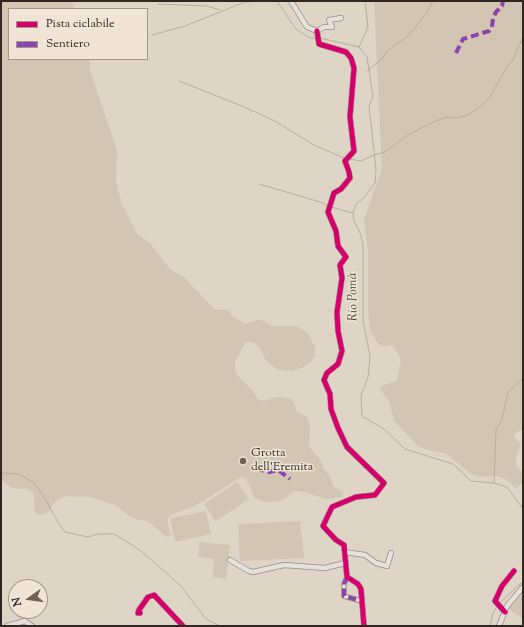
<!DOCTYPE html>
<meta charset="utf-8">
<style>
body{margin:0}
#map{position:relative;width:524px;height:627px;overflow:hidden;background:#ded5c7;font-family:"Sorts Mill Goudy",serif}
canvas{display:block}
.frame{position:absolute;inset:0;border:2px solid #312620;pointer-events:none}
.legend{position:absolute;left:8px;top:8px;width:140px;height:52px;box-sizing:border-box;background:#efe4d5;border:1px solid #a3988d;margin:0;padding:5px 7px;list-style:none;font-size:12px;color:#312620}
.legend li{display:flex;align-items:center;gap:8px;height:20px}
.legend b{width:20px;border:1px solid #a3988d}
.north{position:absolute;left:8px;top:579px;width:40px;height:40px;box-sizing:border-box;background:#efe4d5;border:1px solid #a3988d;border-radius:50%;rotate:256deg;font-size:11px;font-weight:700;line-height:16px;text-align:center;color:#312620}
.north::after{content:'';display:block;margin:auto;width:14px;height:18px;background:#6e635a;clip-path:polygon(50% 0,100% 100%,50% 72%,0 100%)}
</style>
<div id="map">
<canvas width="524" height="627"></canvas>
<div class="frame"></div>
<ul class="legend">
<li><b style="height:5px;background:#d6006c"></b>Pista ciclabile</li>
<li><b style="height:5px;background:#8e44ad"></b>Sentiero</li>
</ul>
<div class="north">N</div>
</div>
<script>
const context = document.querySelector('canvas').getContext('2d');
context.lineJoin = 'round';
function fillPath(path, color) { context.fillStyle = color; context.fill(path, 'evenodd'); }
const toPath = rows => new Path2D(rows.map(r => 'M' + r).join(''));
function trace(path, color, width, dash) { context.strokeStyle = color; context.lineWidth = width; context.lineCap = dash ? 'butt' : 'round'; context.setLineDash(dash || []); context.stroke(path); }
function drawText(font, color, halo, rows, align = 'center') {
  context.font = font + ' "Sorts Mill Goudy",serif'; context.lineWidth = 3; context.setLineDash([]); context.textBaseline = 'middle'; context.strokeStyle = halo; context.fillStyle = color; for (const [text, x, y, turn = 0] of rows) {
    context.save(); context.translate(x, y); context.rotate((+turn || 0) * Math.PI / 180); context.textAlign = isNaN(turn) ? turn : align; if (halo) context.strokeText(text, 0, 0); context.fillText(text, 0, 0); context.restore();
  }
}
fillPath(toPath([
 [1,1,72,1,74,9,9,9,9,59,90,59,90,71,117,150,116,179,121,202,137,234,150,243,170,269,184,277,214,309,229,310,232,316,245,324,260,319,273,326,296,326,309,334,315,348,315,355,311,362,306,366,292,371,278,370,266,361,259,347,253,342,246,342,235,361,235,369,238,376,254,392,257,399,264,401,278,397,290,398,294,403,297,412,306,416,310,426,309,446,320,459,323,468,330,476,333,486,343,492,342,497,326,499,301,491,295,491,281,501,265,502,255,498,246,479,241,477,195,506,170,515,167,520,171,535,166,537,149,522,132,518,115,505,90,497,64,496,55,502,47,513,42,515,37,514,34,510,34,493,27,489,12,488,1,480],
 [374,1,523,1,523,430,518,431,514,437,521,445,517,452,516,465,523,474,523,483,516,488,505,479,497,476,480,477,470,473,445,453,427,450,418,446,394,421,389,401,379,388,381,386,397,381,401,360,393,345,381,346,377,342,370,330,368,310,368,250,364,220,382,168],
 [237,482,249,499,216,521,204,504],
 [206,511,211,534,175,542,170,519],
 [300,521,304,558,240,561,238,524],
 [200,542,230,545,226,579,213,577,214,559,198,557],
 [523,593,523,619,514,612,512,612,509,608]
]), '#d2c5b3');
trace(toPath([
 [277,1,296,29,310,38,317,38],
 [158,4,207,6,220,10],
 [152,35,185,26,245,2,261,1],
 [320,38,359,47,367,57,373,96,369,106,376,170,375,183,364,198,356,204,353,213,354,221,361,235,363,246,363,321,370,356,368,377,361,395,362,416,384,429,405,449,453,464,471,481,494,483,507,487,523,509],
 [359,47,368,27,365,1],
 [367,71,381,60,388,50,407,37,426,14,433,1],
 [179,81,242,106,273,120,314,145,344,158],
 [349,159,361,161,374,155,385,152,408,135,433,122,446,117,455,118,468,115,477,109,490,97,508,65,512,62,523,37],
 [259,184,320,202,328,206],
 [331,207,353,213],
 [1,473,18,474,33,482,43,495,59,524,65,532,88,537,98,534,114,534,140,550,181,586,206,619,220,626],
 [494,482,496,429,502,420,508,392,523,378],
 [499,604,523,581],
 [490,626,493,613,497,606]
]), '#b9ac9b', 1);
const pedestrian = toPath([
 [347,577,344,584,344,596,361,601]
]);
const minor = toPath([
 [291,1,307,27,317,31],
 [317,31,319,44,346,52,351,58,354,68,350,117,354,151,345,161,349,172,350,178,341,189,334,193,328,212,336,231,338,246,346,257,340,265,342,278,337,312,338,331,342,351,338,364,327,373,324,380,330,394,331,409,338,428,347,447,384,483,375,495,356,497,332,507,323,526,336,540,344,545,347,577,358,584,361,589,364,626],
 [317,31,324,27,332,27,329,20,341,18],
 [345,552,365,555,376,563,387,566,391,553],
 [230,560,249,571,253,572,284,565,325,568,345,563],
 [505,612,495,601,502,586,514,571],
 [140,613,138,613,139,610,148,597,154,595,183,626],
 [7,626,25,621,32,626],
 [499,626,507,606,523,587]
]);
trace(pedestrian, '#948e85', 5.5);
trace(minor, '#948e85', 6);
trace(pedestrian, '#e6e1da', 3.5);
trace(minor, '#e6e1da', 4.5);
trace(toPath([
 [456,53,463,39,489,31,492,27,493,18,496,12,502,6,503,1],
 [257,467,261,470,269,472,278,470,290,479],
 [347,577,344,584,344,596,361,601]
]), '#8e44ad', 4, [8, 4]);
trace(toPath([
 [317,31,319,44,346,52,351,58,354,68,350,117,354,151,345,161,349,172,350,178,341,189,334,193,328,212,336,231,338,246,346,257,340,265,342,278,337,312,338,331,342,351,338,364,327,373,324,380,330,394,331,409,338,428,347,447,384,483,375,495,356,497,332,507,323,526,336,540,344,545,347,577,358,584,361,589,364,626],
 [505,612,495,601,502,586,514,571],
 [140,613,138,613,139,610,148,597,154,595,183,626]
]), '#d6006c', 5);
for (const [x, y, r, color] of [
 [243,461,4,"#6e635a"]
]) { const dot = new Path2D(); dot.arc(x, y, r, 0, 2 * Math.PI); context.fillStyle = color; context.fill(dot); trace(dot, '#efe4d5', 1.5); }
drawText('12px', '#312620', '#efe4d5', [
 ["Grotta",251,454],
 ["dell'Eremita",251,468]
], 'left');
drawText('italic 13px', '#55493f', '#efe4d5', [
 ["Rio Pomà",354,297,-91]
]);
</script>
